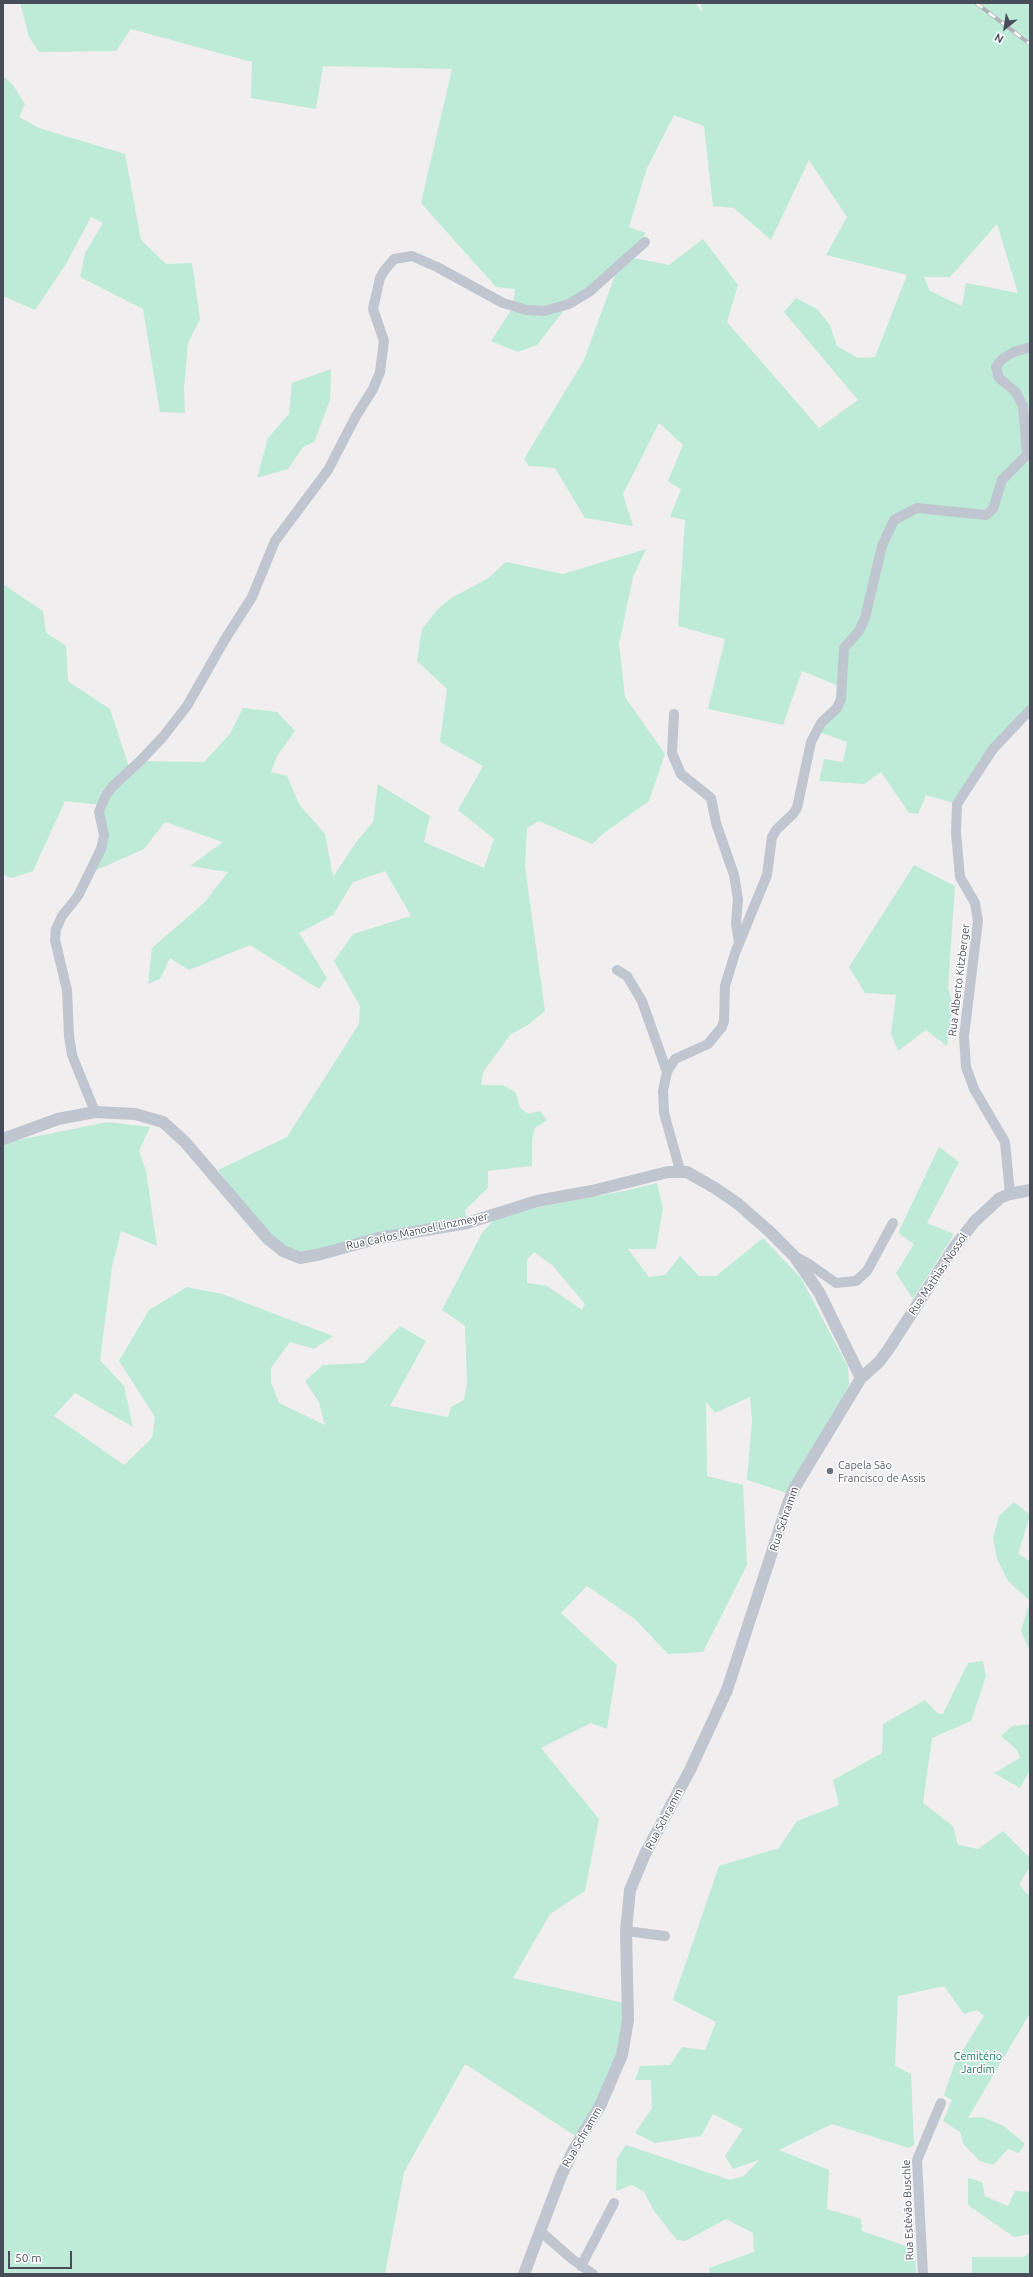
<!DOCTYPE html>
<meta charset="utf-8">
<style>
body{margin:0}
#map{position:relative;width:1033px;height:2277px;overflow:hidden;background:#f0eeee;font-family:Ubuntu,sans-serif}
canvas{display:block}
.frame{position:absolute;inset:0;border:4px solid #474e5a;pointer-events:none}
.north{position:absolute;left:985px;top:8px;width:40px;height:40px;-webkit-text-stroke:3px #fff;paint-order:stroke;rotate:210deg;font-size:11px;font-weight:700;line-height:16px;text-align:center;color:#474e5a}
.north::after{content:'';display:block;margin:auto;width:14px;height:18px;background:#474e5a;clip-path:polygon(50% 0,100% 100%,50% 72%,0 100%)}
.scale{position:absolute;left:8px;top:2251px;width:64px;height:18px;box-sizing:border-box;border:2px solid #474e5a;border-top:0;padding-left:5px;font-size:12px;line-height:14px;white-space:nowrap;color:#474e5a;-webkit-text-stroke:3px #fff;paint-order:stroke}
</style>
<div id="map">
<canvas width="1033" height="2277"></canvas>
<div class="frame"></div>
<div class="north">N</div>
<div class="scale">50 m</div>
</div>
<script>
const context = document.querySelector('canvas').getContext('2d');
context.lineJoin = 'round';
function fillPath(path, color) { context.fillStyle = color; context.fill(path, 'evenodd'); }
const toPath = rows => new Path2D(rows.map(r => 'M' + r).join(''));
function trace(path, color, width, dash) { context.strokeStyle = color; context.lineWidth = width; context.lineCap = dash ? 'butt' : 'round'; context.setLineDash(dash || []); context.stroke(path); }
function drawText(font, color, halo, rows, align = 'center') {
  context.font = font + ' Ubuntu,sans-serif'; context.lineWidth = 3; context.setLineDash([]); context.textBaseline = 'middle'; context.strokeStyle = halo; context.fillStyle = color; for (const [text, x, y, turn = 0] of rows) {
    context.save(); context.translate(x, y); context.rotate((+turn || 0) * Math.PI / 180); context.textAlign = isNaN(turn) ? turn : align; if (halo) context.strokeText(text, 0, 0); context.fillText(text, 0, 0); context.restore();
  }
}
fillPath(toPath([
 [20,3,696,3,702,13,701,3,1030,3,1030,710,993,749,957,804,926,795,918,814,909,813,881,772,864,784,819,781,824,759,843,762,847,742,816,731,837,708,841,687,802,671,783,725,708,709,725,639,678,626,685,520,670,517,681,489,668,481,683,445,659,423,623,494,633,526,585,518,555,468,529,466,524,459,584,360,618,267,569,304,537,345,518,352,491,341,513,307,515,289,496,287,421,203,452,69,323,66,316,109,251,98,252,62,131,29,116,51,39,52,29,37],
 [674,115,704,126,713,206,734,208,771,240,809,160,847,217,826,255,907,275,875,357,858,358,837,346,830,325,817,309,796,298,784,312,858,400,819,428,727,322,738,285,703,239,669,265,628,257,646,233,629,227,647,168],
 [997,224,1018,293,966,283,962,306,930,291,924,277,950,277],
 [3,76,13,85,25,104,19,117,39,128,125,154,141,240,166,264,192,263,200,319,188,343,184,389,185,413,160,412,143,309,80,277,85,253,103,223,91,217,66,264,35,310,3,296],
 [331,369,330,400,314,442,303,447,288,469,257,478,268,438,289,414,292,383],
 [646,549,633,577,619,644,625,697,665,754,649,801,604,833,592,844,539,821,527,828,525,867,545,1011,528,1025,511,1034,483,1072,481,1085,503,1085,516,1093,520,1108,528,1114,540,1111,547,1120,535,1128,532,1140,532,1166,488,1171,488,1188,465,1210,467,1221,309,1255,285,1249,253,1216,218,1170,287,1137,359,1024,360,1006,334,961,353,934,411,916,385,871,353,882,333,915,299,933,327,978,319,989,250,945,189,970,170,958,160,979,148,984,152,948,204,903,228,872,190,866,223,842,165,822,144,849,90,873,101,849,101,805,65,801,33,871,12,878,3,875,3,584,43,611,46,633,66,646,68,681,110,709,130,770,140,761,204,762,230,734,243,708,277,712,295,731,277,756,271,772,287,776,299,804,325,834,333,877,357,841,373,822,378,784,430,816,424,842,484,868,494,839,458,810,483,766,440,742,447,689,417,661,422,629,438,609,451,598,487,579,506,562,563,574],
 [914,865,955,886,948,988,953,1005,947,1046,926,1030,898,1051,891,1034,896,995,865,993,849,967],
 [108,1122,150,1127,139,1151,146,1171,157,1246,121,1231,112,1267,100,1360,124,1386,133,1427,75,1393,54,1416,124,1465,152,1438,155,1417,119,1361,149,1310,187,1287,222,1294,333,1336,314,1349,290,1342,271,1368,271,1382,279,1403,325,1425,319,1402,305,1381,323,1365,364,1363,400,1326,426,1341,390,1406,448,1417,451,1407,464,1400,467,1383,465,1326,442,1310,482,1233,498,1215,624,1191,657,1183,663,1208,656,1249,628,1249,649,1277,665,1275,680,1256,699,1276,716,1276,763,1238,801,1278,848,1367,849,1384,844,1396,787,1493,747,1480,752,1421,750,1397,715,1413,706,1402,707,1476,743,1485,747,1565,703,1652,668,1654,635,1619,587,1586,561,1613,617,1665,607,1729,591,1723,541,1748,599,1819,585,1891,550,1914,513,1978,624,2003,622,2038,597,2105,577,2137,465,2064,404,2172,385,2274,3,2274,3,1143],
 [534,1252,552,1265,585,1304,582,1310,547,1286,527,1283,527,1260],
 [939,1147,959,1162,927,1223,954,1234,913,1299,896,1273,914,1244,898,1233],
 [1014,1502,1030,1515,1018,1554,1030,1561,1030,1601,1008,1581,997,1559,993,1538,999,1516],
 [1030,1601,1030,1651,1021,1631],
 [983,1661,986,1676,971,1721,932,1738,923,1803,953,1826,958,1845,978,1849,1003,1831,1030,1858,1030,1867,1019,1884,1027,1894,1030,1894,1030,2013,968,2118,982,2117,1004,2126,1025,2144,1019,2153,1008,2149,993,2165,980,2161,964,2145,960,2132,943,2121,952,2100,944,2095,955,2063,984,2016,977,2010,964,2014,944,1986,898,1996,895,2066,911,2074,914,2145,909,2148,832,2124,779,2150,829,2170,827,2209,861,2219,862,2231,915,2249,916,2274,710,2274,709,2268,754,2252,753,2233,726,2219,685,2241,677,2240,654,2211,644,2192,632,2185,616,2191,617,2158,626,2145,730,2180,744,2176,759,2160,733,2169,725,2156,743,2129,713,2114,701,2136,655,2143,635,2133,652,2108,651,2080,635,2080,640,2066,670,2065,682,2047,705,2050,716,2022,673,2000,719,1866,779,1848,797,1821,839,1805,833,1780,882,1753,883,1724,925,1700,937,1713,943,1714,968,1663],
 [1030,1724,1030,1770,1020,1788,994,1773,1020,1758,1017,1750,1001,1736,1012,1726],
 [968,2178,982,2182,985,2196,1008,2206,1015,2191,1030,2192,1030,2234,1014,2237,968,2205],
 [1030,2252,1030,2274,972,2274,972,2257,1024,2257]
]), '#beebd7');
trace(toPath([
 [674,714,672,753,681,774,711,798,716,823,734,875,738,899,736,923,739,943],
 [617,970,627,976,642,1001,667,1072],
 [95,1112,72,1055,69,1036,67,990,55,940,56,929,62,916,78,896,101,849,104,835,99,812,105,797,112,787,140,761,162,738,187,706,224,641,252,597,275,541,328,470,356,416,373,389,380,372,384,341,373,309,380,278,384,271,394,259,412,256,437,267,503,303,527,310,544,311,569,304,589,292,645,242],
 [680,1170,664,1113,663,1091,667,1072,675,1059,708,1044,722,1027,724,1021,725,986,735,953,767,875,772,837,777,829,793,814,797,808,811,742,821,723,837,708,841,699,844,648,859,631,865,618,882,546,894,520,917,508,986,515,993,509,1002,480,1027,455,1023,406,1016,392,999,378,996,367,1002,359,1014,352,1030,347],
 [1010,1194,1005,1142,974,1089,966,1067,964,1036,978,921,975,903,960,877,956,833,957,804,993,749,1030,710],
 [794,1256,809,1264,836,1283,856,1281,867,1271,893,1223],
 [626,1931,665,1936],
 [540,2231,572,2259,593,2274],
 [581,2266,614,2203],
 [923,2274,917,2160,941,2103]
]), '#bfc6cf', 10);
trace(toPath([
 [3,1139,58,1119,95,1112,135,1114,163,1122,185,1142,267,1238,283,1251,300,1258,321,1254,379,1238,467,1223,537,1201,592,1191,668,1172,687,1172,715,1188,737,1203,769,1231,794,1256,819,1292,861,1378],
 [524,2274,561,2176,574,2149,600,2106,622,2055,628,2020,626,1931,630,1890,645,1854,690,1770,727,1690,788,1503,795,1487,861,1378,879,1362,888,1350,955,1246,975,1221,1000,1198,1010,1194,1030,1190]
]), '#bfc6cf', 12);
const rail = toPath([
 [976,3,1030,44]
]);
trace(rail, '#b0b2b8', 4);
trace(rail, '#fff', 2.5, [8]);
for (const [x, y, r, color] of [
 [830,1471,4,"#6b7280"]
]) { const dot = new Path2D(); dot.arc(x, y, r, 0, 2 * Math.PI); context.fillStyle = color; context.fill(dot); trace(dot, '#fff', 1.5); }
drawText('11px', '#474e5a', '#fff', [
 ["Rua Alberto Kitzberger",959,980,-83],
 ["Rua Carlos Manoel Linzmeyer",417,1231,-12],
 ["Rua Mathias Nossol",938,1274,-56],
 ["Rua Schramm",784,1519,-71],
 ["Rua Schramm",664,1819,-62],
 ["Rua Schramm",582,2137,-60],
 ["Rua Estêvão Buschle",908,2210,-92]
]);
drawText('11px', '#5b616d', '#fff', [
 ["Capela São",838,1465],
 ["Francisco de Assis",838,1478]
], 'left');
drawText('11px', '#1d7658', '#fff', [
 ["Cemitério",978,2056],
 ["Jardim",978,2069]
]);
</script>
